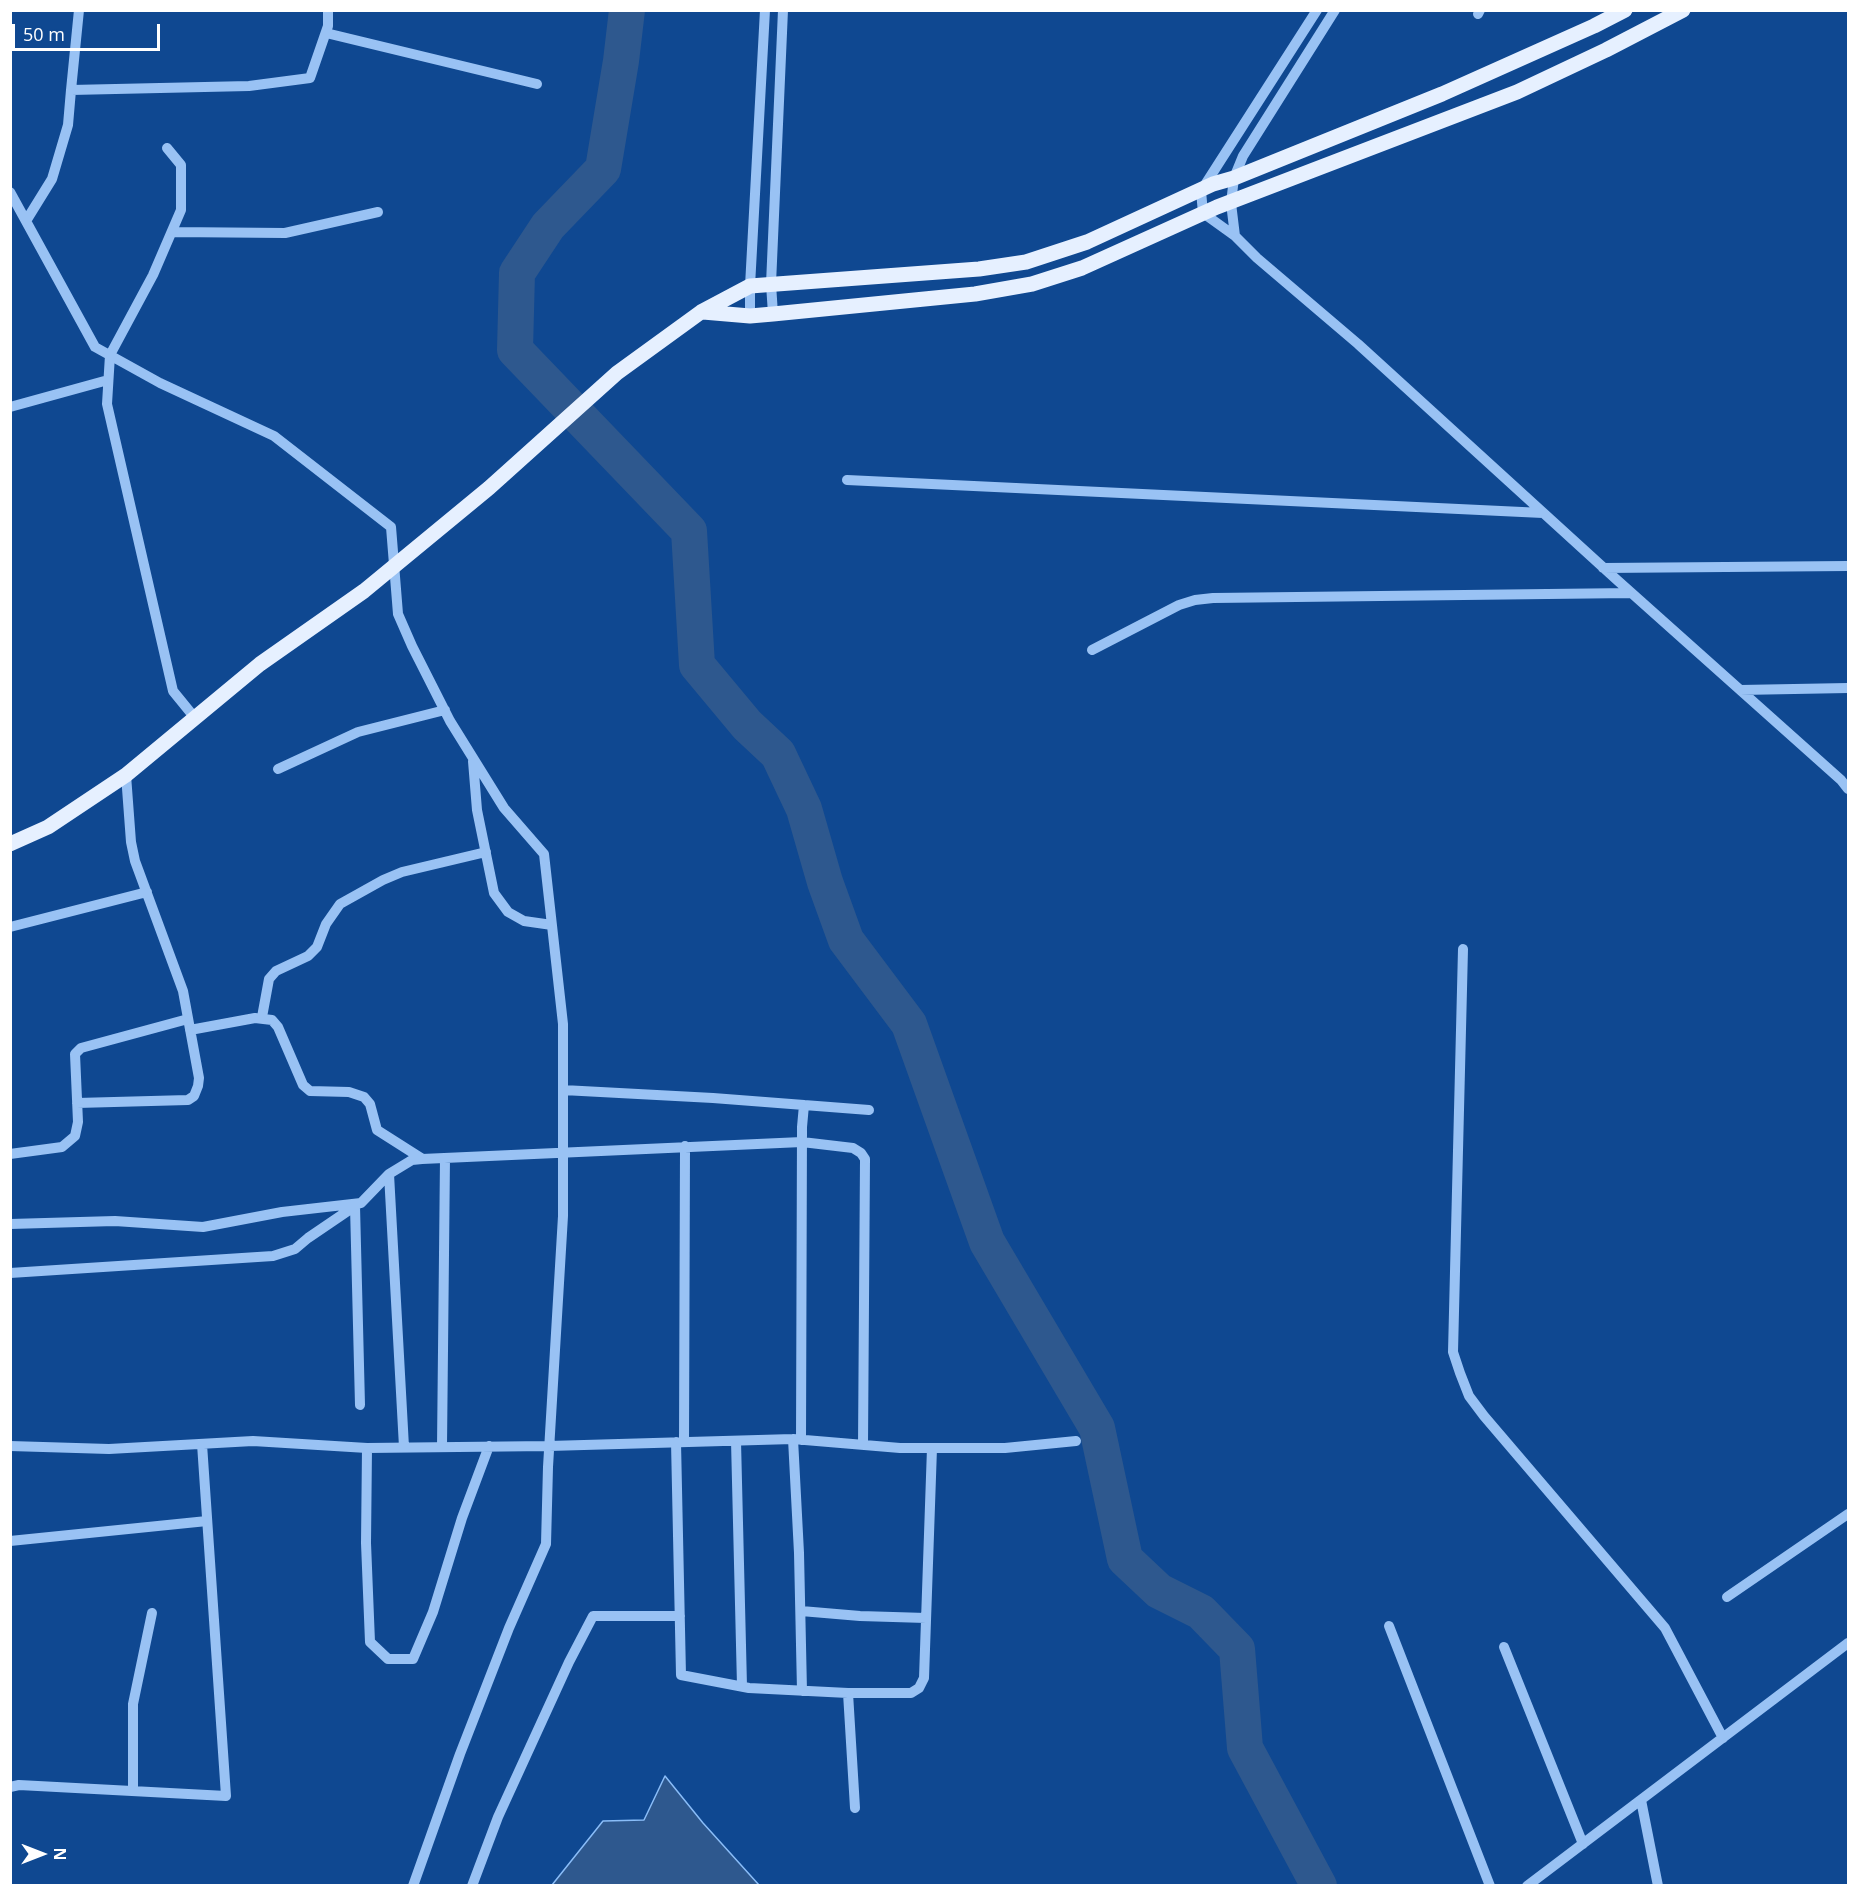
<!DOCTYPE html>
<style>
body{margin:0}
#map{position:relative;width:1859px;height:1896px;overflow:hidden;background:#0f4891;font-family:"Open Sans",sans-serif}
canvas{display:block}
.frame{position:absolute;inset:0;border:12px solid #fff;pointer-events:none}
.north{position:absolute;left:12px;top:1824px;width:60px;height:60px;-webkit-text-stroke:4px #0f4891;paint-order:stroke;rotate:90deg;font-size:16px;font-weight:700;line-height:24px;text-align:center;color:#fff}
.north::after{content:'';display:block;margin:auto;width:21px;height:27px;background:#fff;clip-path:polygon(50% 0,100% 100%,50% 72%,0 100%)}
.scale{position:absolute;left:12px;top:24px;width:148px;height:27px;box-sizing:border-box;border:3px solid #fff;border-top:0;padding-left:8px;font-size:18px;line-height:21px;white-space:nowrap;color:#fff;-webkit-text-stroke:4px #0f4891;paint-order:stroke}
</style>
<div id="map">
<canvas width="1859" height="1896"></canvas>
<div class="frame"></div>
<div class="north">N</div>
<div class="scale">50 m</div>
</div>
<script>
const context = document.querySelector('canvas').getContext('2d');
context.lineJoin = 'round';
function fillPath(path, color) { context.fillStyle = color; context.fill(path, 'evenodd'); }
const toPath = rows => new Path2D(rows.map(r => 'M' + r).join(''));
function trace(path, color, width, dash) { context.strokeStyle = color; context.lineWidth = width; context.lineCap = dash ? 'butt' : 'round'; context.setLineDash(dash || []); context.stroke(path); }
const water = toPath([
 [665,1776,703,1823,759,1885,552,1885,603,1821,644,1820,665,1776]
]);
fillPath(water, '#2e588e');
trace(water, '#8abdf8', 1.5);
trace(toPath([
 [627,10,621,61,603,169,548,226,517,273,515,350,689,531,697,665,747,725,778,754,804,809,825,882,846,940,909,1024,987,1242,1097,1428,1125,1559,1159,1591,1201,1612,1237,1649,1245,1748,1319,1886]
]), '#2e588e', 36);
trace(toPath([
 [1317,10,1201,191,1203,213,1235,236,1257,258,1358,344,1617,580,1841,780,1848,789],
 [1478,14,1480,10],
 [326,33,537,84],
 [71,90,79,10],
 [167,148,181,165,181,210,153,275,110,355,107,404,173,691,195,718],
 [10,192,95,347,160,383,274,436,391,527,398,614,412,646,450,721,504,808,544,854,563,1024,563,1216,548,1467,546,1544,509,1628,460,1754,413,1886],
 [26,221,52,179,68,125,71,90,249,86,310,78,328,26,328,10],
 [172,232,285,233,378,212],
 [1235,236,1231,203,1234,178,1243,156,1335,10],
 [773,314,771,284,783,10],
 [750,316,750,286,765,10],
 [10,407,108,380],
 [847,480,1543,513],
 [1603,568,1848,566],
 [1092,650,1179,605,1195,600,1213,598,1631,593],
 [1740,690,1848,688],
 [473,761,477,810,494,893,508,912,524,921,552,925],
 [278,769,358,732,445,710],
 [10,927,147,892],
 [1463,949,1453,1352,1460,1373,1469,1396,1484,1416,1665,1628,1723,1738],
 [262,1017,269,979,276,971,308,956,317,947,326,924,340,904,383,880,402,872,486,852],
 [190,1030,255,1018,272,1020,278,1027,303,1085,310,1091,349,1092,364,1097,370,1104,377,1130,421,1158],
 [563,1090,713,1098,869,1110],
 [77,1103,188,1100,194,1096,198,1086,199,1078,183,991,135,861,131,842,126,775],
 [10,1154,62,1147,75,1136,78,1122,75,1054,81,1048,188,1019],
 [389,1174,412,1160,422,1159,802,1142,853,1148,861,1153,865,1159,863,1445],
 [355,1206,360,1405],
 [10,1224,115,1221,203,1227,282,1212,361,1203,389,1174,404,1447],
 [10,1273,273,1256,295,1249,308,1238,358,1204],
 [793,1439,799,1553,802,1691],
 [801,1440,802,1127,804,1105],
 [736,1441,742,1686],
 [676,1442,681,1675,749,1688,848,1693,911,1693,919,1688,924,1678,932,1448],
 [684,1442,685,1146],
 [10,1446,109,1449,253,1441,367,1448,549,1446,793,1439,900,1448,1005,1448,1076,1441],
 [442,1446,445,1158],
 [367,1448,366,1543,370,1642,388,1659,413,1659,433,1612,462,1518,489,1446],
 [10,1541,207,1521],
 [1727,1597,1848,1514],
 [801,1611,860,1616,926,1618],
 [1389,1626,1490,1886],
 [1504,1647,1583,1844],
 [848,1693,855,1808],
 [10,1787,19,1785,226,1796,202,1444],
 [133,1791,133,1704,152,1613],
 [1641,1800,1658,1886],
 [472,1886,498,1817,569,1662,593,1616,680,1616],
 [1527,1886,1848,1643]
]), '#99c2f4', 10);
trace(toPath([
 [703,312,750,316,773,314,975,294,1032,284,1082,268,1217,207,1517,92,1606,50,1683,10],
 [10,844,48,827,126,775,260,664,364,591,489,488,617,373,701,312,750,286,979,269,1026,262,1087,242,1213,184,1234,178,1442,94,1594,26,1625,10]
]), '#e6f0ff', 15);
</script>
